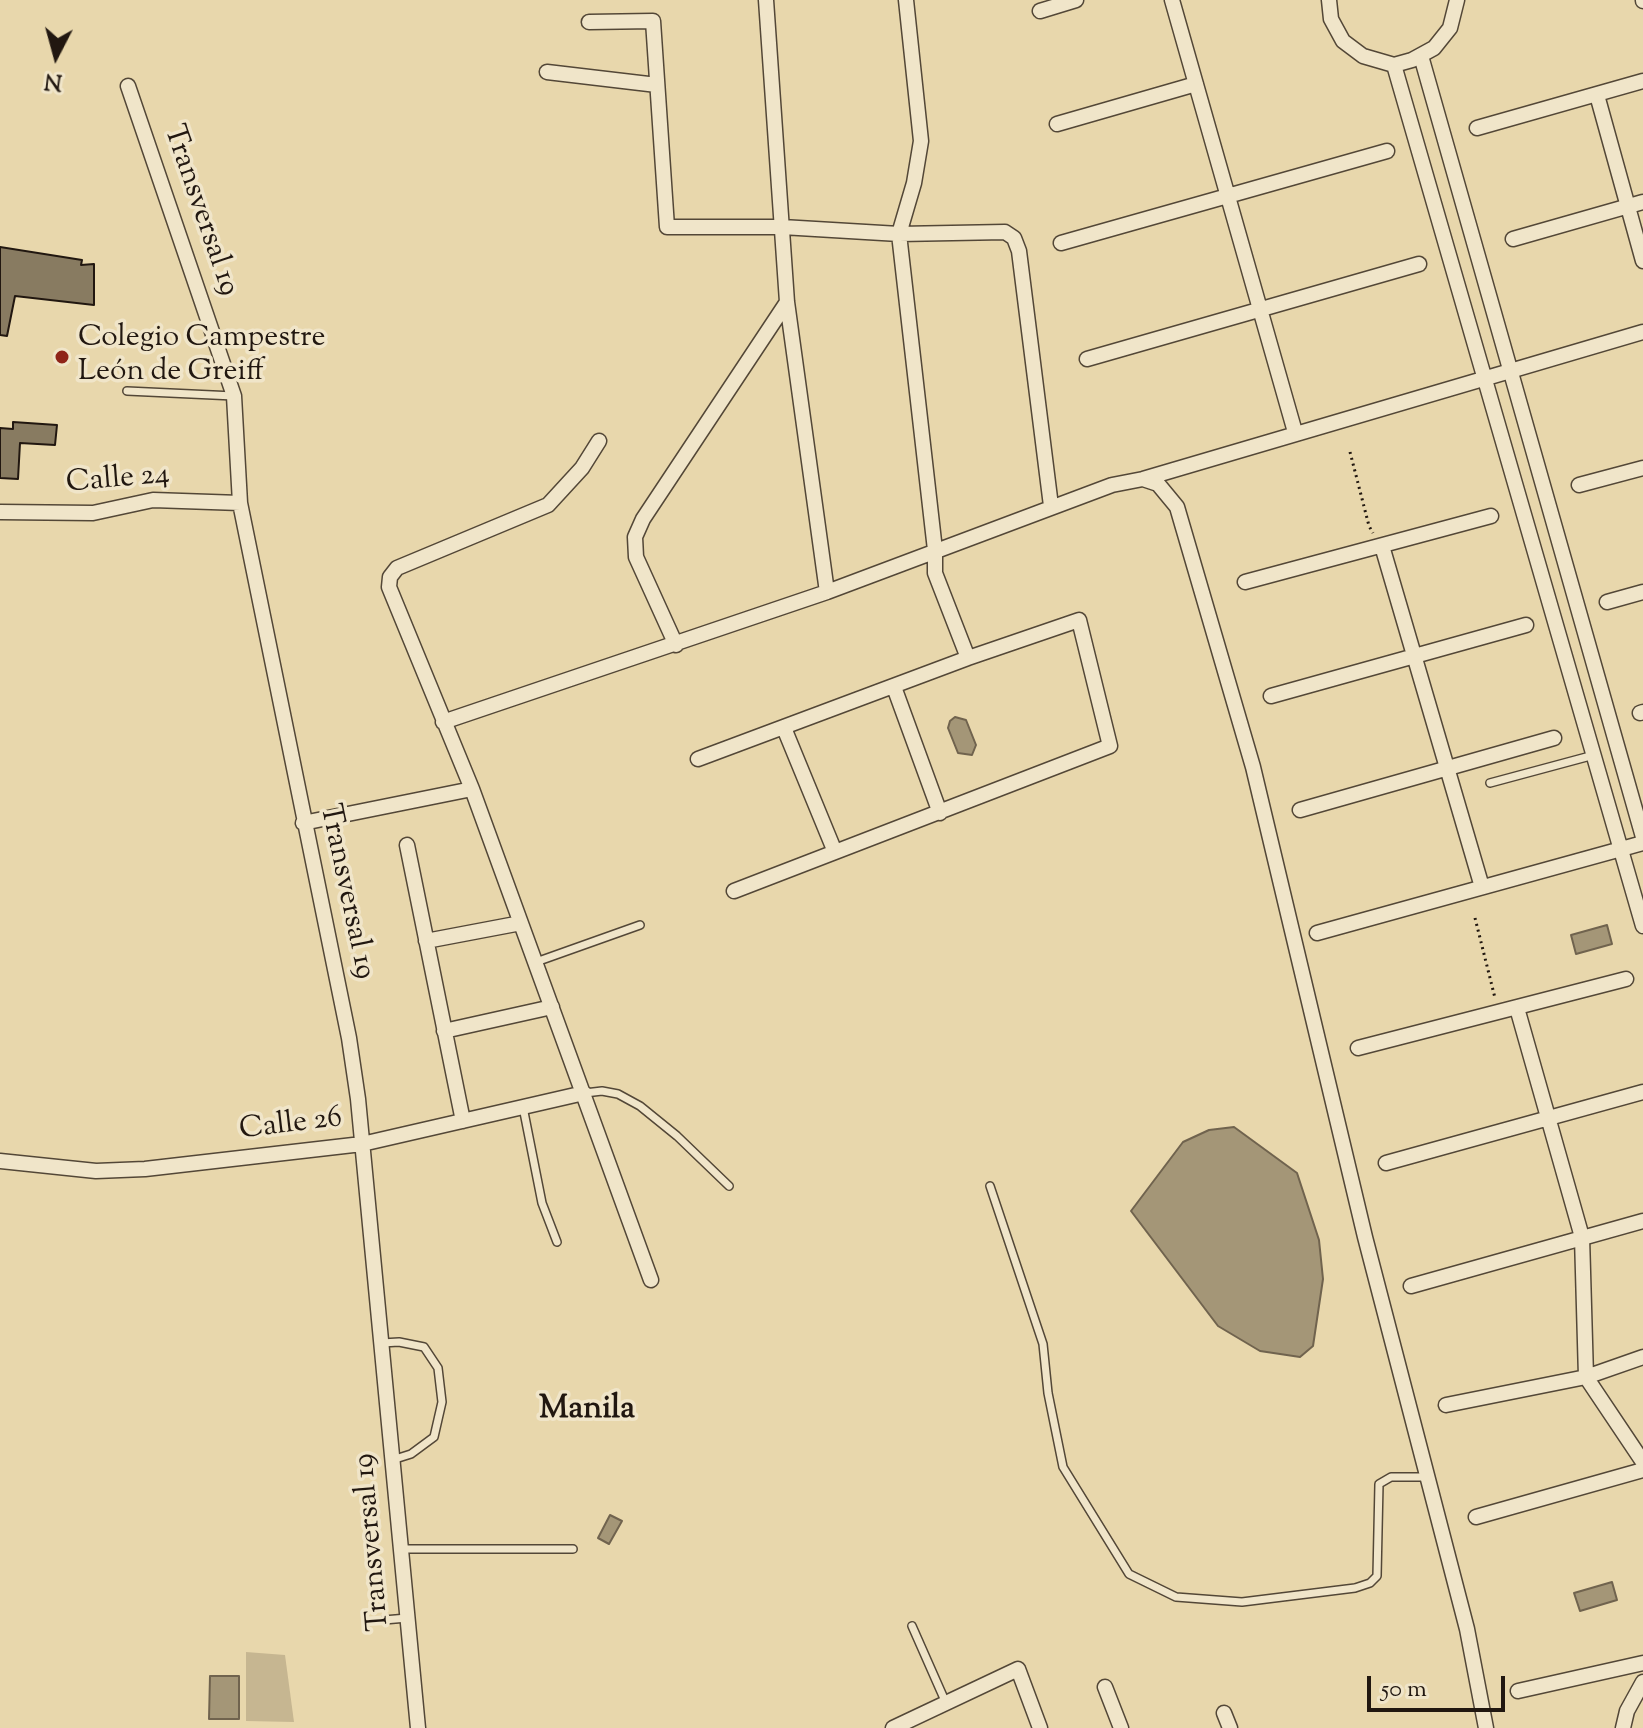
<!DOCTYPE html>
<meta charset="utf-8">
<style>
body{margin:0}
#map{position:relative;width:1643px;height:1728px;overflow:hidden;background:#e8d7ac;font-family:"Sorts Mill Goudy",serif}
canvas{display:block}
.north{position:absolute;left:16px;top:16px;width:80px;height:80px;-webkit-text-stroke:6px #f0e5c9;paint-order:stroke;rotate:186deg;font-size:22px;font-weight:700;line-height:32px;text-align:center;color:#211710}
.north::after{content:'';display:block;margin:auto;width:28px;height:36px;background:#211710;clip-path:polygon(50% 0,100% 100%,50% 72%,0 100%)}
.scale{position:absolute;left:1367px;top:1676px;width:138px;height:36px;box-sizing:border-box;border:4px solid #211710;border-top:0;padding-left:10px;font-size:24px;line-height:28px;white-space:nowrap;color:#211710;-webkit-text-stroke:6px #f0e5c9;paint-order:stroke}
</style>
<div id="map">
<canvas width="1643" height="1728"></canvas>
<div class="north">N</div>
<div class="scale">50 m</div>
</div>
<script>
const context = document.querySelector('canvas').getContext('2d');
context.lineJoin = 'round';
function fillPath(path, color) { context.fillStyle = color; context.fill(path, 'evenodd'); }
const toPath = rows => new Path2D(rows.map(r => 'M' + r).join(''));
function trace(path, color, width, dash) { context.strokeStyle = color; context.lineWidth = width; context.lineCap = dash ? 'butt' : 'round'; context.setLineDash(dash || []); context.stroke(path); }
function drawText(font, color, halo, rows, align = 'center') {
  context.font = font + ' "Sorts Mill Goudy",serif'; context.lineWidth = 7; context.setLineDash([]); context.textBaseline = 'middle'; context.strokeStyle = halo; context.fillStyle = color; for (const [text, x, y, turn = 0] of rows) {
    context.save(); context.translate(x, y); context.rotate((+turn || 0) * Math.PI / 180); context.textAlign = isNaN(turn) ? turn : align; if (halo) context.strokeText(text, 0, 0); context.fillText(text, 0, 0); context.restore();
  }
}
fillPath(toPath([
 [246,1652,285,1655,294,1722,246,1721]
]), '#c6b691');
const water = toPath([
 [955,717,966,720,976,745,972,755,958,753,948,728,950,721,955,717],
 [1607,925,1612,944,1576,954,1571,935,1607,925],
 [1234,1127,1297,1173,1319,1240,1323,1279,1313,1346,1300,1357,1260,1351,1218,1326,1131,1211,1183,1142,1209,1130,1234,1127],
 [610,1515,622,1521,609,1544,598,1538,610,1515],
 [1612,1582,1617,1600,1580,1611,1574,1593,1612,1582],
 [210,1676,239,1676,239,1719,209,1719,210,1676]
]);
fillPath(water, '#a49677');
trace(water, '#70634e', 2);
const building = toPath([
 [0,247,82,260,81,265,94,264,94,305,15,296,7,336,0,335,0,247],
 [13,422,57,425,55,445,20,443,18,479,0,478,0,428,13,429,13,422]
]);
fillPath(building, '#887b61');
trace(building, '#211710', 2);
const service = toPath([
 [127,391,234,396],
 [1490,783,1594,755],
 [536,962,640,925],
 [585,1093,602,1091,618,1094,640,1106,677,1136,729,1186],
 [523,1107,542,1203,557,1242],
 [990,1186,1043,1344,1048,1393,1063,1467,1129,1574,1176,1597,1242,1602,1355,1588,1370,1583,1377,1576,1379,1484,1391,1477,1427,1477],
 [382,1343,399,1342,424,1347,438,1368,442,1402,434,1437,411,1454,392,1460],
 [401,1549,573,1549],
 [384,1620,407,1618],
 [912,1626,946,1703]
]);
const minor = toPath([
 [766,0,787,302,827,592],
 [906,0,921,141,914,183,899,234,935,550,935,573,968,658],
 [1172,0,1295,432],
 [1329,0,1331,19,1343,41,1363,56,1394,65,1412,60,1434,48,1450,28,1457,0],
 [1643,0,1643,1],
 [1040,11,1076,0],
 [589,22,653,21,667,227,782,227,899,234,1005,232,1014,238,1019,251,1051,506],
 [1421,56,1643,837],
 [1394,65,1643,926],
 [547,72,657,85],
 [128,86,234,396,240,503,349,1038,358,1099,418,1728],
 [1597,95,1643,261],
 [1057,124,1196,84],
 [1477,128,1643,81],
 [1513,239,1643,202],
 [1061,243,1387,151],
 [1087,359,1419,264],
 [599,441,582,468,548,505,397,568,390,577,389,587,472,789,651,1280],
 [1143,479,1158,484,1177,507,1253,767,1365,1237,1467,1629,1486,1728],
 [1579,485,1643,468],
 [0,512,93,513,153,500,240,503],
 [1382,546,1482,887],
 [1245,582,1491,516],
 [1607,602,1643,592],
 [676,645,636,557,635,537,643,519,787,302],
 [894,687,940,813],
 [1271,696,1526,625],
 [1640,713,1643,712],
 [443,722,827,592,1112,485,1143,479,1643,332],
 [784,728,835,852],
 [698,759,968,658,1079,620,1110,746,734,891],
 [1300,810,1554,738],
 [303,823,472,789],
 [407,845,463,1121],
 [1317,933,1643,843],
 [426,941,521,923],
 [1517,1008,1582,1237,1586,1377,1643,1462],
 [444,1031,552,1007],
 [1358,1048,1626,979],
 [0,1161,96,1171,145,1169,362,1144,584,1093],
 [1386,1163,1643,1092],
 [1411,1286,1643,1221],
 [1446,1405,1586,1377,1643,1357],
 [1476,1517,1643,1470],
 [1105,1687,1121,1728],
 [1518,1691,1643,1663],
 [1224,1713,1230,1728],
 [893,1728,1018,1669,1040,1728],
 [1623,1728,1627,1711,1643,1682]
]);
trace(service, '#534737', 10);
trace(minor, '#534737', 17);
trace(toPath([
 [1350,452,1369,526,1373,533],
 [1475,918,1495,998]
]), '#211710', 3, [2, 4]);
trace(service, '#f0e5c9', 7);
trace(minor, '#f0e5c9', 14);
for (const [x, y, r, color] of [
 [62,357,8,"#8f2418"]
]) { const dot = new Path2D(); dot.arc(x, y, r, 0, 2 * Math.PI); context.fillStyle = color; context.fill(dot); trace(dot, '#f0e5c9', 3); }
drawText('30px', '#211710', '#f0e5c9', [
 ["Transversal 19",199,211,71],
 ["Calle 24",118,481,-5],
 ["Transversal 19",345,892,78],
 ["Calle 26",291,1126,-7],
 ["Transversal 19",374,1542,-95]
]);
drawText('30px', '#211710', '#f0e5c9', [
 ["Colegio Campestre",78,340],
 ["León de Greiff",78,374]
], 'left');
drawText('bold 32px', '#211710', '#f0e5c9', [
 ["Manila",587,1412]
]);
</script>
